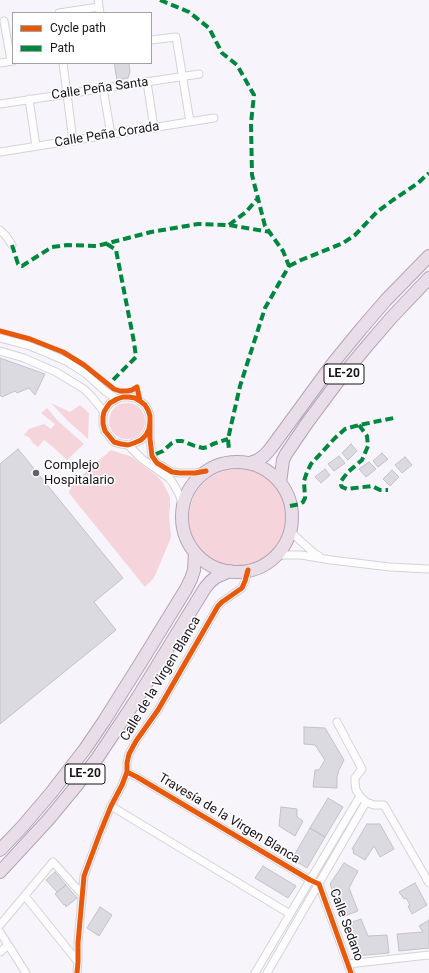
<!DOCTYPE html>
<meta charset="utf-8">
<style>
body{margin:0}
#map{position:relative;width:429px;height:973px;overflow:hidden;background:#f7f4fb;font-family:Roboto,sans-serif}
canvas{display:block}
.legend{position:absolute;left:12px;top:12px;width:140px;height:52px;box-sizing:border-box;background:#fff;border:1px solid #a2a1a4;margin:0;padding:5px 7px;list-style:none;font-size:12px;color:#17141b}
.legend li{display:flex;align-items:center;gap:8px;height:20px}
.legend b{width:20px;border:1px solid #a2a1a4}
</style>
<div id="map">
<canvas width="429" height="973"></canvas>
<ul class="legend">
<li><b style="height:5px;background:#e8590c"></b>Cycle path</li>
<li><b style="height:5px;background:#00873e"></b>Path</li>
</ul>
</div>
<script>
const context = document.querySelector('canvas').getContext('2d');
context.lineJoin = 'round';
function fillPath(path, color) { context.fillStyle = color; context.fill(path, 'evenodd'); }
const toPath = rows => new Path2D(rows.map(r => 'M' + r).join(''));
function trace(path, color, width, dash) { context.strokeStyle = color; context.lineWidth = width; context.lineCap = dash ? 'butt' : 'round'; context.setLineDash(dash || []); context.stroke(path); }
function drawText(font, color, halo, rows, align = 'center') {
  context.font = font + ' Roboto,sans-serif'; context.lineWidth = 3; context.setLineDash([]); context.textBaseline = 'middle'; context.strokeStyle = halo; context.fillStyle = color; for (const [text, x, y, turn = 0] of rows) {
    context.save(); context.translate(x, y); context.rotate((+turn || 0) * Math.PI / 180); context.textAlign = isNaN(turn) ? turn : align; if (halo) context.strokeText(text, 0, 0); context.fillText(text, 0, 0); context.restore();
  }
}
fillPath(toPath([
 '109 421a18 18 0 1 1 36 0a18 18 0 1 1-36 0Z',
 [51,403,70,412,80,405,89,413,88,439,67,420],
 [47,408,58,421,84,444,67,460,53,447,44,440,38,447,33,443,29,437,24,435,29,429,44,424,51,429,55,424,41,413],
 [111,450,132,457,141,464,157,476,163,483,170,497,170,504,169,516,171,536,170,540,154,578,145,587,73,498,69,493,72,484],
 '189 518a49 49 0 1 1 98 0a49 49 0 1 1-98 0Z'
]), '#f5d4dc');
const building = toPath([
 [114,63,129,63,130,72,128,78,117,80,114,63],
 [0,358,45,374,35,395,29,388,17,393,15,391,2,397,0,395,0,358],
 [351,444,357,451,348,460,342,453,351,444],
 [18,449,123,578,94,602,116,630,0,724,0,464,18,449],
 [382,453,388,459,378,467,373,461,382,453],
 [339,456,345,463,334,471,328,464,339,456],
 [405,457,412,465,402,473,395,465,405,457],
 [369,462,376,469,366,477,359,469,369,462],
 [325,469,330,475,321,483,315,477,325,469],
 [392,470,399,477,390,486,383,479,392,470],
 [304,727,325,728,344,760,339,770,337,777,337,788,313,787,315,770,319,770,325,760,315,745,304,744,304,727],
 [328,798,343,807,325,837,310,828,328,798],
 [281,807,297,809,297,817,303,821,295,836,279,826,281,807],
 [367,824,380,824,394,849,380,857,374,846,365,860,353,853,354,850,352,849,367,824],
 [310,828,325,837,307,868,292,859,310,828],
 [344,863,358,871,349,888,358,911,342,917,330,884,344,863],
 [263,866,296,886,288,898,255,878,263,866],
 [55,872,66,885,57,892,46,880,55,872],
 [415,883,427,905,412,914,408,906,410,905,406,898,404,899,399,892,415,883],
 [66,885,77,898,66,907,65,904,64,905,55,894,66,885],
 [100,907,112,915,99,936,87,928,100,907],
 [361,919,368,936,387,935,389,953,355,956,344,925,361,919],
 [429,920,429,948,399,951,397,934,423,932,419,926,429,920]
]);
fillPath(building, '#dbdae1');
trace(building, '#c3c2c9', 1);
const minor = toPath([
 [98,0,100,13],
 [59,13,99,7],
 [4,21,11,61],
 [151,40,176,37,190,122],
 [0,63,13,61],
 [63,63,73,141],
 [147,82,154,128],
 [103,88,111,135],
 [29,99,36,146],
 [0,104,199,74],
 [0,152,214,118],
 [0,230,6,236,12,245],
 [0,338,27,345,45,352,66,361,85,373,105,391,117,399],
 [0,351,24,358,56,372,84,389,92,397,104,412],
 [150,422,149,429,146,435,141,440,134,443,128,445,121,444,114,442,105,431,103,424,103,417,104,412,107,407,110,403,117,399,123,397,129,397,135,398,140,401,145,405,148,410,150,416,150,439,152,456,157,463,172,472,180,473,195,473,206,471],
 [128,445,142,459,169,478,173,483,180,496,182,506],
 [290,528,295,536,305,545,314,553,319,556],
 [275,555,301,555,331,560,390,567,429,569],
 [337,722,362,769,355,778,355,783,356,790,360,796,366,802,374,805,384,805,429,883],
 [127,772,137,777,310,880,319,884,351,973],
 [111,806,290,914],
 [25,896,78,962],
 [0,925,53,862,82,894],
 [0,932,26,973],
 [0,952,8,945],
 [348,964,429,955],
 [77,973,78,962,78,943,84,876,100,833,111,806,122,785,127,772,127,763,129,754,136,741,158,710,218,606,222,602,242,588,245,581,248,570],
 [255,973,360,796],
 [267,973,366,802]
]);
const trunk = toPath([
 '182 517a55 55 0 1 1 110 0a55 55 0 1 1-110 0Z',
 [250,463,258,460,265,455,271,448,334,362,361,329,386,300,429,256],
 [280,483,283,460,286,454,307,423,342,376,367,346,392,317,429,278],
 [0,850,22,827,51,793,85,749,104,721,143,659,186,589,191,579,194,570,195,553],
 [0,872,48,820,77,785,98,757,138,697,205,588,210,582,216,577,230,571]
]);
trace(minor, '#d5d2d8', 9);
trace(trunk, '#b4a4b2', 14);
trace(minor, '#fefdfe', 7);
trace(trunk, '#e9dee8', 12);
trace(toPath([
 [160,0,189,12,209,28,222,53,237,65,254,95,251,123,252,175,265,226,283,251,289,266,265,308,240,386,228,439,229,450],
 [229,225,246,212,258,198],
 [107,244,116,250,134,342,136,357,111,382],
 [12,245,18,264,22,266,52,247,67,245,97,246,151,232,198,224,229,225,270,232],
 [289,266,301,260,343,243,355,235,377,212,393,200,418,183,429,173],
 [359,425,367,436,368,446,362,460,348,472,341,481,341,485,342,487,347,489,372,486,380,490,388,490],
 [156,454,163,451,172,443,177,441,182,441,195,446,203,448,208,447,213,444,228,439],
 [290,506,300,504,303,502,305,498,304,481,307,472,311,464,335,438,345,429,359,425,394,418]
]), '#00873e', 4, [8, 4]);
trace(toPath([
 [0,331,30,339,63,352,84,365,114,389,120,391,127,391,132,390,137,387,140,401],
 [150,422,149,429,146,435,141,440,134,443,128,445,121,444,114,442,105,431,103,424,103,417,104,412,107,407,110,403,117,399,123,397,129,397,135,398,140,401,145,405,148,410,150,416,150,439,152,456,157,463,172,472,180,473,195,473,206,471],
 [127,772,137,777,310,880,319,884,351,973],
 [77,973,78,962,78,943,84,876,100,833,111,806,122,785,127,772,127,763,129,754,136,741,158,710,218,606,222,602,242,588,245,581,248,570]
]), '#e8590c', 5);
for (const [x, y, r, color] of [
 [36,473,4,"#656269"]
]) { const dot = new Path2D(); dot.arc(x, y, r, 0, 2 * Math.PI); context.fillStyle = color; context.fill(dot); trace(dot, '#fff', 1.5); }
for (const [x, y, w] of [
 [344,374,40],
 [85,774,40]
]) { const box = new Path2D(); box.roundRect(x - w / 2, y - 10, w, 20, 3); context.fillStyle = '#fff'; context.fill(box); trace(box, '#17141b', 1); }
drawText('bold 12px', '#17141b', null, [
 ["LE-20",344,374],
 ["LE-20",85,774]
]);
drawText('13px', '#17141b', '#fff', [
 ["Calle Peña Santa",100,89,-8],
 ["Calle Peña Corada",107,135,-9],
 ["Calle de la Virgen Blanca",161,679,-59],
 ["Travesía de la Virgen Blanca",229,819,31],
 ["Calle Sedano",346,925,70]
]);
drawText('13px', '#17141b', '#fff', [
 ["Complejo",44,466],
 ["Hospitalario",44,481]
], 'left');
</script>
